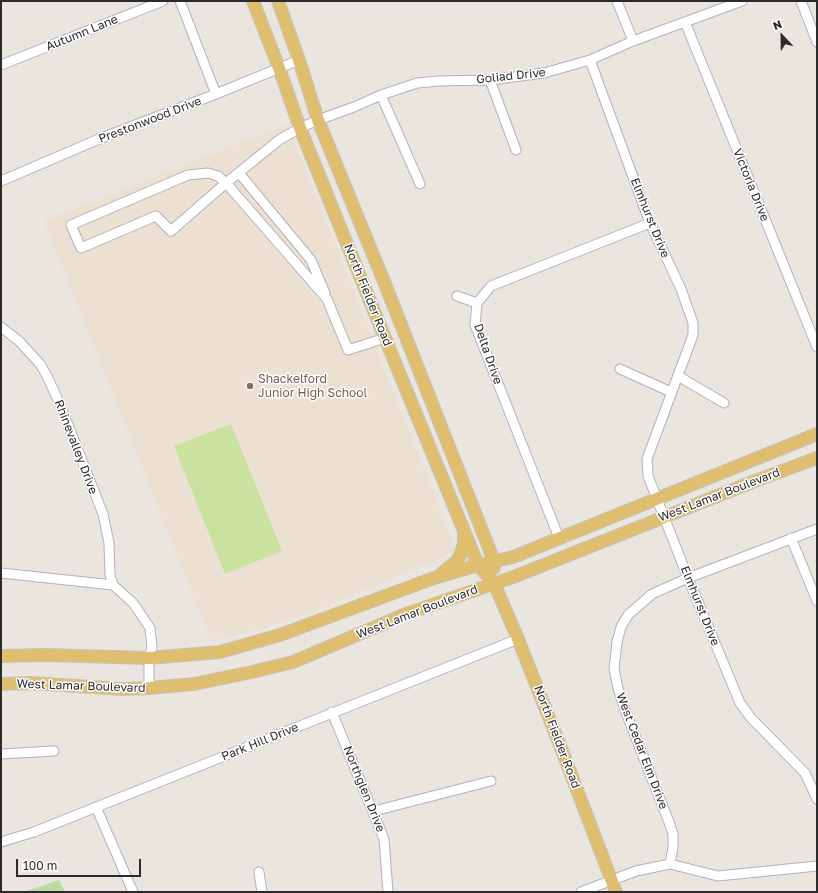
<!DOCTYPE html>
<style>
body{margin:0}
#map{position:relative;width:818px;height:893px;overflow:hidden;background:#ebe5df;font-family:"Golos Text",sans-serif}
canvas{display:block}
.frame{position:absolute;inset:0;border:2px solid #2b2b2b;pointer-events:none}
.north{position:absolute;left:762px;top:16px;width:40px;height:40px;-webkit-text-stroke:3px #fff;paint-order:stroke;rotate:338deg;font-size:11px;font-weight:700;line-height:16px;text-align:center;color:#2b2b2b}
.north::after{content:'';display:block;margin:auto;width:14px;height:18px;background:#2b2b2b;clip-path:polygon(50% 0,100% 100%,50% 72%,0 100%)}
.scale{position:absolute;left:16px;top:859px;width:125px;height:18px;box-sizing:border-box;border:2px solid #2b2b2b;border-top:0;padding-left:5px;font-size:12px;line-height:14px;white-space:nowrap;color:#2b2b2b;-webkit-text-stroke:3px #fff;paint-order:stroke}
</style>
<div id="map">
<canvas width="818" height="893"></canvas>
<div class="frame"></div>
<div class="north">N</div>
<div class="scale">100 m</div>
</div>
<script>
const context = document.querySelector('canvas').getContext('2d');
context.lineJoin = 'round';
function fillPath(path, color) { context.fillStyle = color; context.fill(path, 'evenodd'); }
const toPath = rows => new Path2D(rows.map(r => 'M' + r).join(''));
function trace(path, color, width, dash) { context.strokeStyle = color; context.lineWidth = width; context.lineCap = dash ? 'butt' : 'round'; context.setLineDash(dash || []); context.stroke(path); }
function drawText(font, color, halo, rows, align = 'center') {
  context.font = font + ' "Golos Text",sans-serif'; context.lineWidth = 3; context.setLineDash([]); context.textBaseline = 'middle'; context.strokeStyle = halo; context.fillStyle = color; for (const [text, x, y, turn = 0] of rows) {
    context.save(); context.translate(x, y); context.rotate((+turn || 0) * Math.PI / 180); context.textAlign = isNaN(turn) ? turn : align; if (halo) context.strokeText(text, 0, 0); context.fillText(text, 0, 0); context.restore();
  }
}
fillPath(toPath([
 [288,124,456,551,320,609,264,628,211,641,44,221]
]), '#ebe0d1');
fillPath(toPath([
 [59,880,65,892,23,892]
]), '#badba3');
fillPath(toPath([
 [231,424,282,551,225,574,174,446]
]), '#cae1a0');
const minor = toPath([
 [180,1,216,94],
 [617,1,633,41],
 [801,1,817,42],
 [685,22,817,347],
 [590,60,650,223,681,289,693,323,693,335,647,459,648,476,688,578,740,703,751,718,805,773,817,799],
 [1,65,163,1],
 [490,80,516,150],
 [381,95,420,184],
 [239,173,311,260,325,293],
 [1,181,99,139,216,94,299,60],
 [457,296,477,303],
 [1,327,19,341,40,364,47,376,59,402,103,514,109,543,110,575,113,585],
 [385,338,348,350,327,299,226,183,218,176,208,173,188,175,71,225,81,248,156,216,171,231,226,183,279,140,300,128,318,120,354,107,381,95,417,83,438,81,490,80,544,73,590,60,633,41,742,1],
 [620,369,671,392],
 [678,376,724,403],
 [559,538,475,325,477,303,491,286,650,223],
 [791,538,817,601],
 [1,573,113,585,133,603,150,628,152,647,149,658,149,688],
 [332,712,384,839,388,892],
 [1,754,54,751],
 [96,807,133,892],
 [374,811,491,781],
 [1,842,34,832,518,639],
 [670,864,673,847,673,834,669,822,625,710,618,688,614,669,617,642,621,627,628,615,652,594,688,578,817,529],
 [259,872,262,892],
 [581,892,636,871,670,864,718,876,817,866]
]);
const major = toPath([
 [253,1,279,68,300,128,385,338,478,565,494,583,518,639,563,753,616,892],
 [278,1,299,60,318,120,385,284,485,538,494,561,494,568],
 [442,573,457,561,462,551,464,542,464,532],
 [1,656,46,655,149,658,220,652,280,635,434,578,478,565,513,557,817,434],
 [1,684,30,683,123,689,149,688,194,684,252,672,293,662,406,614,516,576,755,481,817,458]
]);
trace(minor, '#b0b2ba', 11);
trace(major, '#c4c4c4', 14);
trace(minor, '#fff', 9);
trace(major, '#e0be70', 12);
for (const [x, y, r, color] of [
 [250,386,4,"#8d6e63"]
]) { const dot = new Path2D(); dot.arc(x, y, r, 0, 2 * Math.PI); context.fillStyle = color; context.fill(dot); trace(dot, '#fff', 1.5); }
drawText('12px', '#2b2b2b', '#fff', [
 ["Autumn Lane",82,33,-22],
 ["Goliad Drive",511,76,-6],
 ["Prestonwood Drive",150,120,-21],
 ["Victoria Drive",751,185,68],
 ["Elmhurst Drive",650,218,68],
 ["North Fielder Road",368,295,68],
 ["Delta Drive",488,354,71],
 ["Rhinevalley Drive",76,447,69],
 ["West Lamar Boulevard",719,495,-21],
 ["Elmhurst Drive",700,606,68],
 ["West Lamar Boulevard",417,612,-21],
 ["West Lamar Boulevard",81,686,2],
 ["North Fielder Road",557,737,69],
 ["Park Hill Drive",260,742,-22],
 ["West Cedar Elm Drive",642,751,69],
 ["Northglen Drive",364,789,68]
]);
drawText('12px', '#785e54', '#fff', [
 ["Shackelford",258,379],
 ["Junior High School",258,393]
], 'left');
</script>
